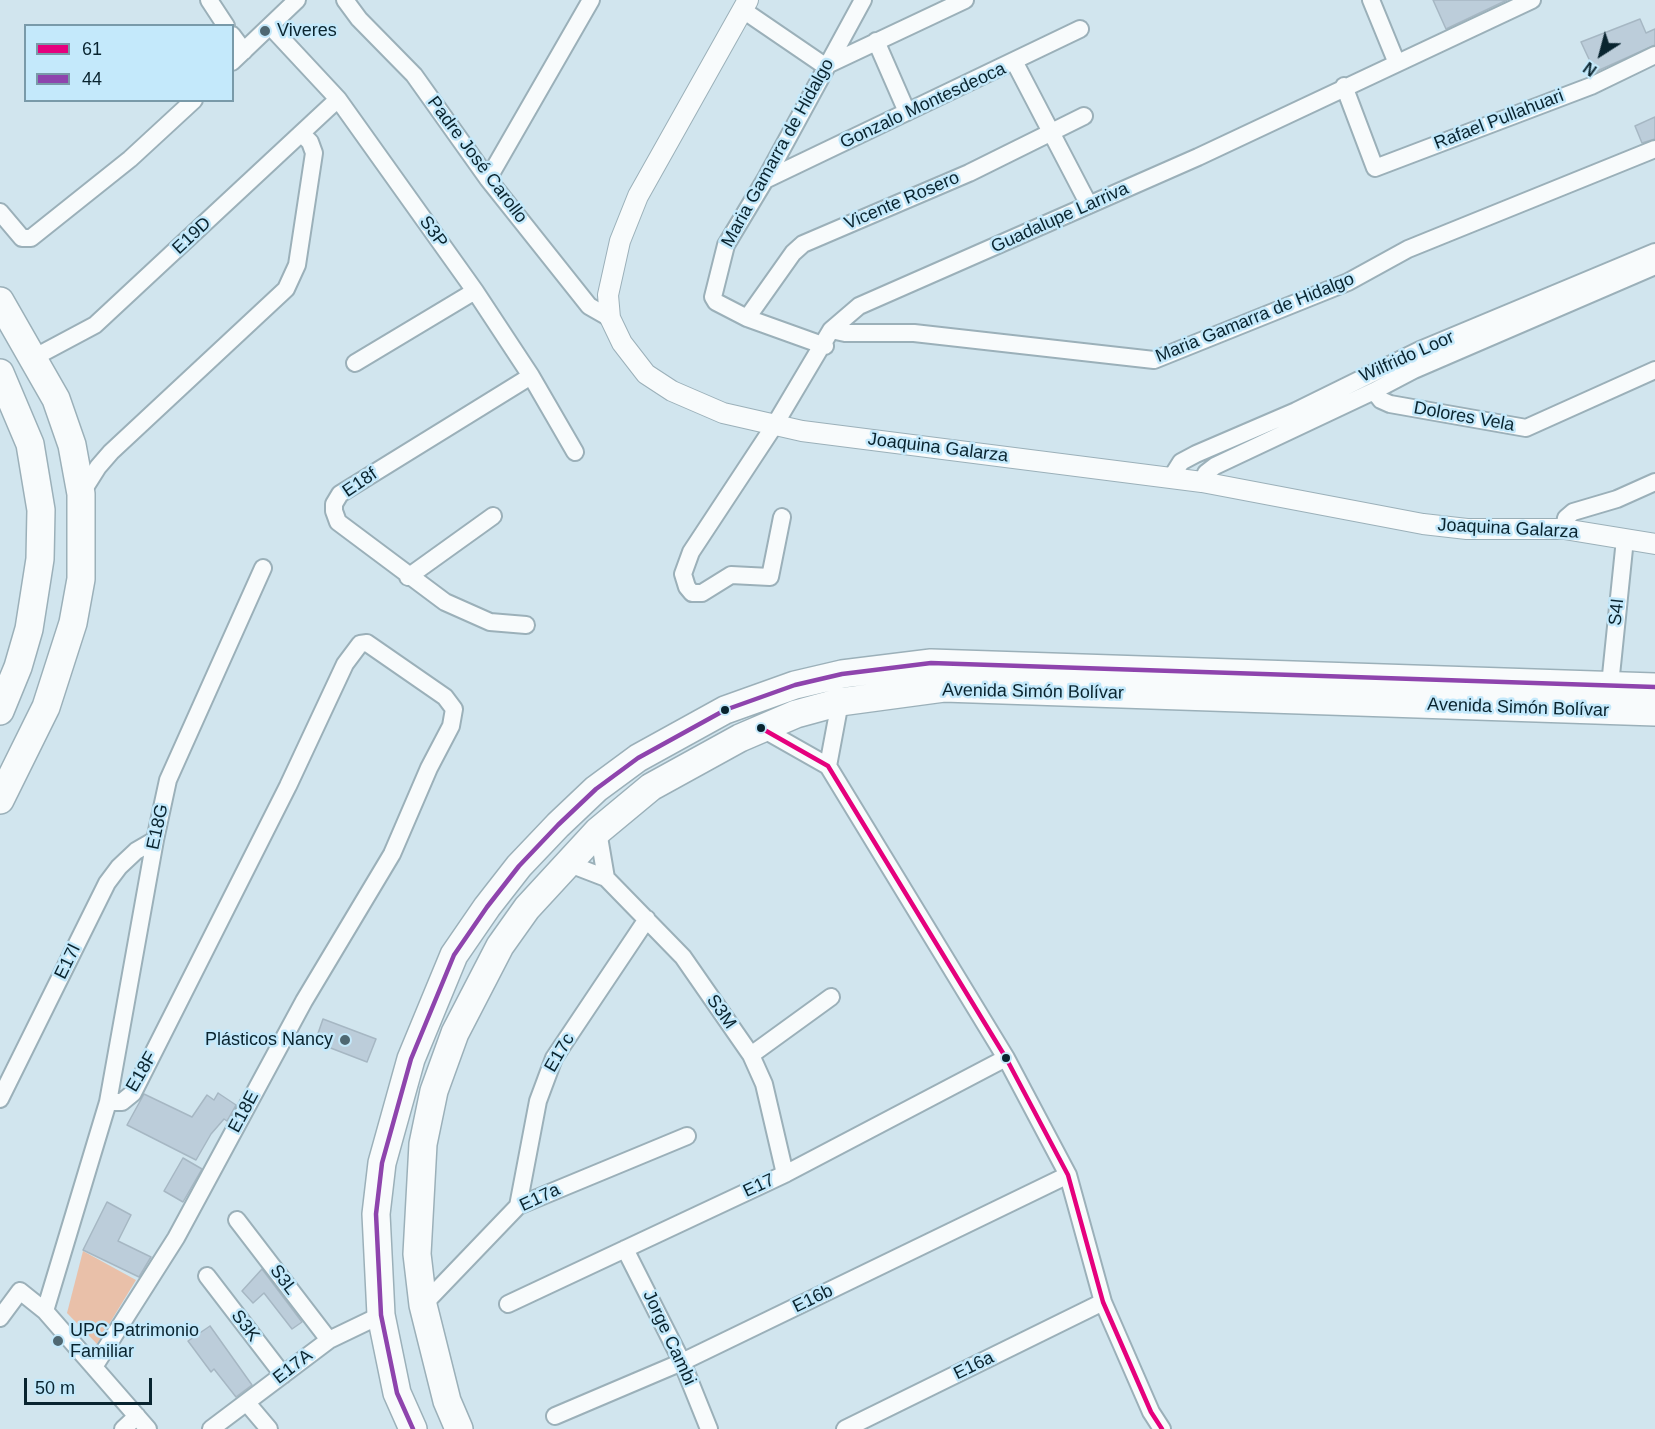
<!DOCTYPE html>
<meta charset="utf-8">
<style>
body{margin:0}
#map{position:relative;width:1655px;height:1429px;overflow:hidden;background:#d1e5ee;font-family:Arial,sans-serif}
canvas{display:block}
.legend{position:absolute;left:24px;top:24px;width:210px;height:78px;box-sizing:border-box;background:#c4e9fb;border:2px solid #799aa9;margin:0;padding:8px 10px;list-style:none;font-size:18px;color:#09242f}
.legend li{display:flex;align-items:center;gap:12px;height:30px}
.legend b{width:30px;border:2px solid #799aa9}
.north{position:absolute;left:1571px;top:24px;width:60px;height:60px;-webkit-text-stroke:4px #c4e9fb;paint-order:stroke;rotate:216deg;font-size:16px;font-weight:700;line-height:24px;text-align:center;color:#09242f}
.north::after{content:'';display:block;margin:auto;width:21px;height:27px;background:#09242f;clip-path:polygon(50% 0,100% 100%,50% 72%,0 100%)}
.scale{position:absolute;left:24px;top:1378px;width:128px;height:27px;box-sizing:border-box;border:3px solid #09242f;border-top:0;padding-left:8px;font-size:18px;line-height:21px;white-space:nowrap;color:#09242f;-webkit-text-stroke:4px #c4e9fb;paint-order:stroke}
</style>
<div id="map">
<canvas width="1655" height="1429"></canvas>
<ul class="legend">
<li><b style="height:8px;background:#e5007d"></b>61</li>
<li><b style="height:8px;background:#8e44ad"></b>44</li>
</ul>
<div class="north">N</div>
<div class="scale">50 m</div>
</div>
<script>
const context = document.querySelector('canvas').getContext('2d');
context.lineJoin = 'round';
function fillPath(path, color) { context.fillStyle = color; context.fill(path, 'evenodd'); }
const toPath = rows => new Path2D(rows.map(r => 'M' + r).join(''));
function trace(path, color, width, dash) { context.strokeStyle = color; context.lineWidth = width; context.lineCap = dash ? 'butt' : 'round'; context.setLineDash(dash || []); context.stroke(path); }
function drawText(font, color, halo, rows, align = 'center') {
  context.font = font + ' Arial,sans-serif'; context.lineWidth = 5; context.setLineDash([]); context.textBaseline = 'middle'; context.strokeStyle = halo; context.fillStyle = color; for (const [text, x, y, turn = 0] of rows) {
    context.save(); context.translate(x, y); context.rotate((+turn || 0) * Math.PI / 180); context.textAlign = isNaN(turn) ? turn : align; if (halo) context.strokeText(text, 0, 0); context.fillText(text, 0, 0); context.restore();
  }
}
fillPath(toPath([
 [83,1251,136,1280,97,1344,67,1313]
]), '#e9c0a9');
const building = toPath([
 [1433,0,1507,0,1446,29,1433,0],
 [1640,19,1646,33,1655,29,1655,45,1595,72,1581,42,1640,19],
 [1655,117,1655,139,1642,143,1635,126,1655,117],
 [323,1019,376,1039,367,1062,315,1042,323,1019],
 [218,1093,236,1105,227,1121,224,1119,211,1134,196,1160,127,1125,144,1094,192,1117,207,1095,214,1100,218,1093],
 [183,1158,202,1169,183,1202,164,1191,183,1158],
 [107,1202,131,1215,118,1241,151,1257,139,1277,83,1250,107,1202],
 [262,1269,302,1322,292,1329,264,1293,253,1303,242,1291,262,1269],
 [210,1326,252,1385,236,1397,214,1369,211,1372,188,1341,210,1326]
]);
fillPath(building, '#bccdda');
trace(building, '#a6b7c3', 1.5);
const minor = toPath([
 [209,0,226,26],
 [345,0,359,19,414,75,488,179,589,306,610,318],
 [1371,0,1396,61],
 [743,10,825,66],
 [270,26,338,99,475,291,531,376,575,452],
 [232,35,244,51],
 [876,41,907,112],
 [232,62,297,0],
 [1015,63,1089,205],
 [825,66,965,0],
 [1344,86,1375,168,1591,86,1655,55],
 [488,179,591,0],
 [765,180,1080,29],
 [0,212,22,238,31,238,130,159,194,100],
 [747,318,793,253,803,244,969,173,1084,116],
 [831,330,845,333,914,333,1154,360,1348,282,1408,249,1655,149],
 [825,346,747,318,716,302,713,297,726,245,765,180,863,0],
 [35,357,95,325,338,99],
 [355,363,475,291],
 [1374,391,1381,400,1390,404,1526,428,1655,370],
 [1171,478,1181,462,1196,454,1296,411,1420,350,1655,252],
 [1202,482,1206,473,1215,466,1374,391,1414,370,1655,266],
 [81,494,98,467,111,452,286,289,297,265,314,153,310,142,302,134],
 [782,517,770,577,731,575,702,593,692,593,687,587,683,574,691,552,774,426,831,330,859,306,1198,157,1532,0],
 [1564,529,1566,518,1573,512,1617,499,1655,482],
 [408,577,493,516],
 [526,625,490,622,445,602,338,522,334,511,334,504,340,494,531,376],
 [1610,685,1625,539],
 [761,728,828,766,1006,1058,1068,1175,1103,1302,1151,1412,1162,1429],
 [828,766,840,702],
 [598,831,606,878],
 [567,863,606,878,683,957,751,1055,764,1084,785,1174],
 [751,1055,831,997],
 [0,1099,107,883,119,867,136,851,155,840],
 [108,1102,155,840,168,780,263,568],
 [518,1206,538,1101,554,1058,647,919],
 [237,1220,329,1340],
 [625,1249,682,1362,709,1429],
 [207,1276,283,1375],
 [508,1304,785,1174,1006,1058],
 [423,1305,518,1206,687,1136],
 [45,1311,108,1102,122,1102,133,1093,288,786,345,664,360,644,367,643,445,697,454,709,451,726,429,768,392,854,304,1001,176,1238,94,1367],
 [0,1318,20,1291,45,1311,148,1429],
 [247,1403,269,1429],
 [555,1416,682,1362,1068,1175],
 [123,1429,137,1416],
 [211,1429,329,1340,381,1315],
 [845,1429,1103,1302]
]);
const tertiary = toPath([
 [748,0,638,196,620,241,608,295,610,318,622,343,646,374,672,391,723,413,802,431,1202,482,1423,524,1467,529,1564,529,1655,544]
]);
const trunk = toPath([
 [0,301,56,399,72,445,81,494,81,579,73,623,46,707,0,800],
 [0,373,30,444,41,510,40,559,29,629,18,667,0,711],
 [413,1429,397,1393,381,1315,376,1214,382,1163,411,1059,454,955,487,907,519,866,558,825,596,789,638,758,725,710,795,685,842,674,931,663,1655,687],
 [459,1429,447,1401,423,1305,417,1254,423,1144,434,1091,455,1033,500,946,527,908,598,831,651,787,740,738,796,714,840,702,944,688,1655,712]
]);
trace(minor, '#9bb0b9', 20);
trace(tertiary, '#9bb0b9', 22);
trace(trunk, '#9bb0b9', 30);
trace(minor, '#f8fbfc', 16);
trace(tertiary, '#f8fbfc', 20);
trace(trunk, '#f8fbfc', 27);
trace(toPath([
 [761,728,828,766,1006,1058,1068,1175,1103,1302,1151,1412,1162,1429]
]), '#e5007d', 4.5);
trace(toPath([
 [413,1429,397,1393,381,1315,376,1214,382,1163,411,1059,454,955,487,907,519,866,558,825,596,789,638,758,725,710,795,685,842,674,931,663,1655,687]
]), '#8e44ad', 4.5);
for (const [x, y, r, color] of [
 [265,31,6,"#4f6872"],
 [725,710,5,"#09242f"],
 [761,728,5,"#09242f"],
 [345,1040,6,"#4f6872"],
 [1006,1058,5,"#09242f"],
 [58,1341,6,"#4f6872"]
]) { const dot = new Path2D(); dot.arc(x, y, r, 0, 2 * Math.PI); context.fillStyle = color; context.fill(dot); trace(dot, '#c4e9fb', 2); }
drawText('18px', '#09242f', '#c4e9fb', [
 ["Viveres",277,31],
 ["Plásticos Nancy",333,1040,"right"],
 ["UPC Patrimonio",70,1331],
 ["Familiar",70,1352]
], 'left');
drawText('18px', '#09242f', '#c4e9fb', [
 ["Gonzalo Montesdeoca",923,106,-25],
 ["Rafael Pullahuari",1499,120,-21],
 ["Maria Gamarra de Hidalgo",778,153,-61],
 ["Padre José Carollo",477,160,53],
 ["Vicente Rosero",902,201,-23],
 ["Guadalupe Larriva",1060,218,-24],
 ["S3P",433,232,54],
 ["E19D",192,236,-43],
 ["Maria Gamarra de Hidalgo",1255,318,-22],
 ["Wilfrido Loor",1407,357,-24],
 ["Dolores Vela",1464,417,10],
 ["Joaquina Galarza",938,448,7],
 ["E18f",360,483,-34],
 ["Joaquina Galarza",1508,529,3],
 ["S4I",1617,612,-84],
 ["Avenida Simón Bolívar",1033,692,1],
 ["Avenida Simón Bolívar",1518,708,2],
 ["E18G",158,827,-78],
 ["E17l",68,962,-64],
 ["S3M",721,1012,55],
 ["E17c",560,1053,-60],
 ["E18F",142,1072,-60],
 ["E18E",244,1112,-62],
 ["E17",759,1186,-25],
 ["E17a",540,1198,-25],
 ["S3L",283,1280,53],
 ["E16b",813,1299,-26],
 ["S3K",245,1326,53],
 ["Jorge Cambi",669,1338,65],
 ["E16a",974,1366,-26],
 ["E17A",293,1367,-38]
]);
</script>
